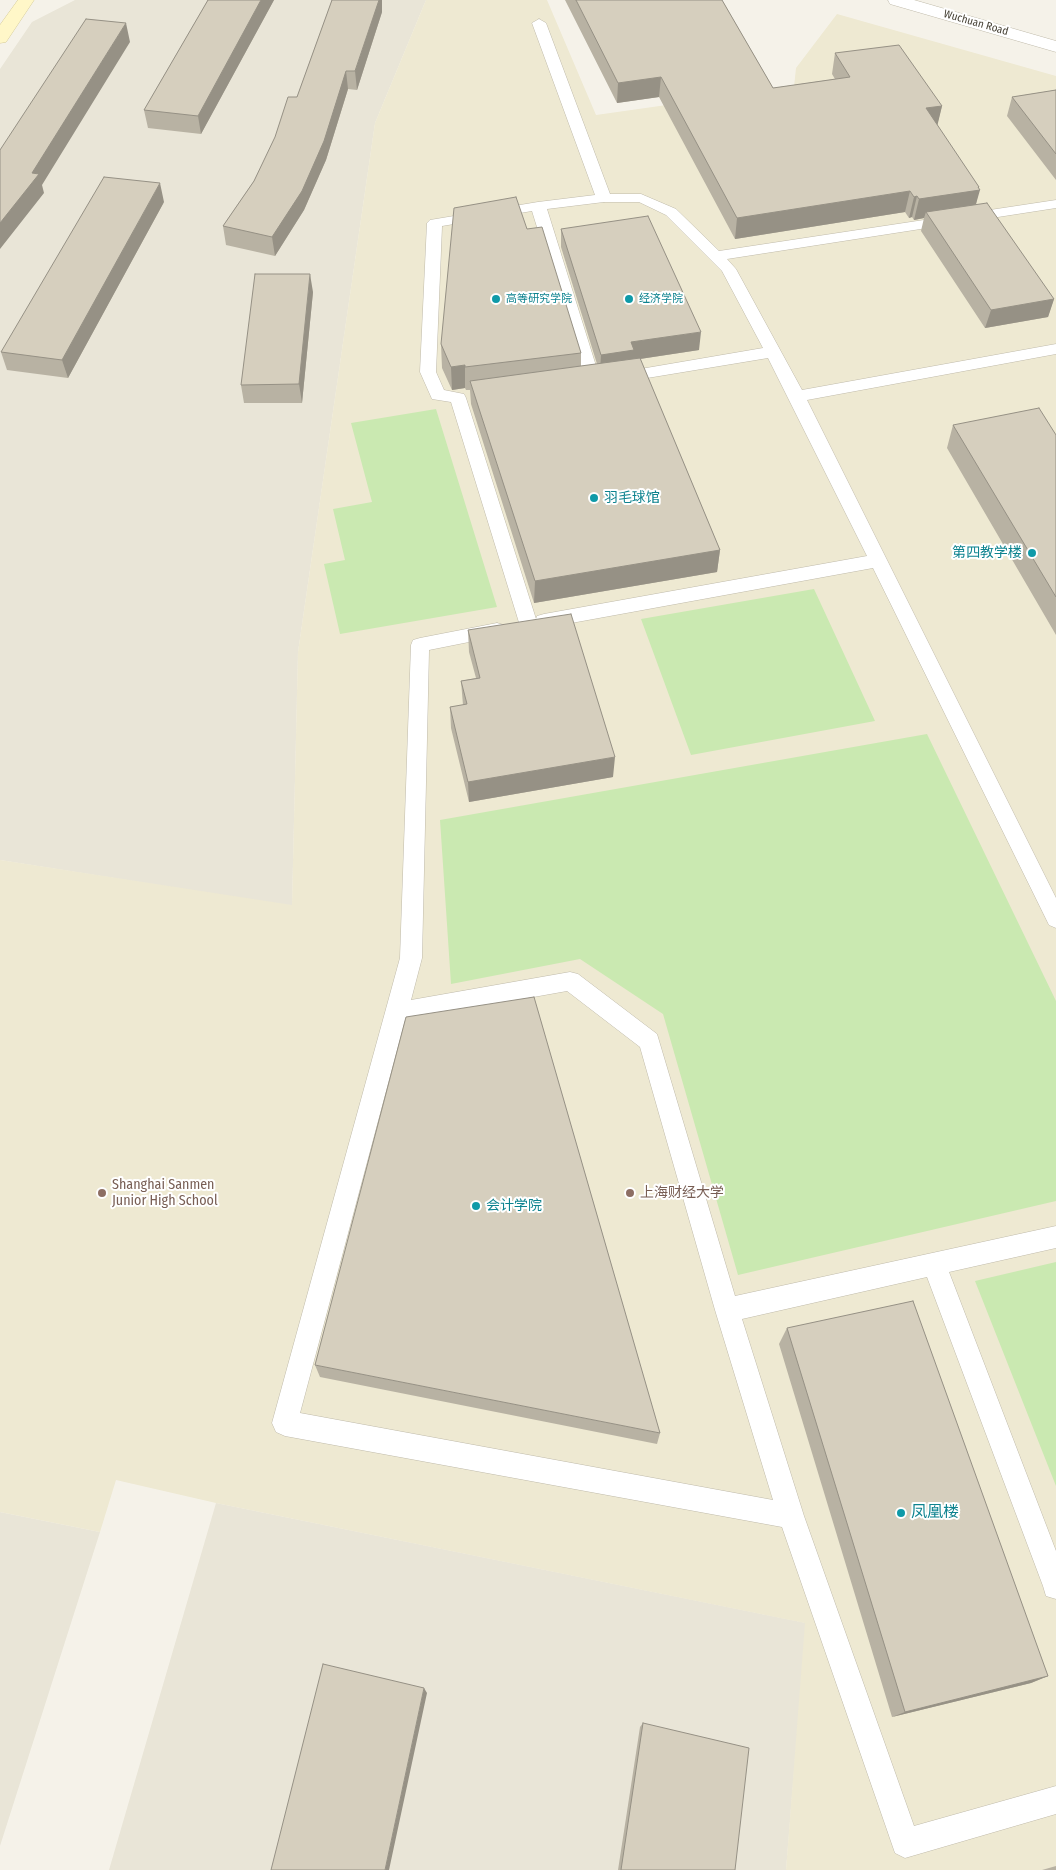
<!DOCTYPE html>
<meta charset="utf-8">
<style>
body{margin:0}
canvas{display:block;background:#f5f2e9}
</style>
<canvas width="1056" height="1870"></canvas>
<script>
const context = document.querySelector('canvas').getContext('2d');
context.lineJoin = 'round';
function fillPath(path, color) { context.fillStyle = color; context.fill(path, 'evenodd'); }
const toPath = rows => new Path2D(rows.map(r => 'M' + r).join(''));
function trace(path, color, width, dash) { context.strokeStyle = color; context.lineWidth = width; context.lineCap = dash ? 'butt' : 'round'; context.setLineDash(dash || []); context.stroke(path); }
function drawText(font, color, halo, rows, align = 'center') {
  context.font = font + ' "Fira Sans Condensed","Noto Sans SC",sans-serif'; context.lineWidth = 4; context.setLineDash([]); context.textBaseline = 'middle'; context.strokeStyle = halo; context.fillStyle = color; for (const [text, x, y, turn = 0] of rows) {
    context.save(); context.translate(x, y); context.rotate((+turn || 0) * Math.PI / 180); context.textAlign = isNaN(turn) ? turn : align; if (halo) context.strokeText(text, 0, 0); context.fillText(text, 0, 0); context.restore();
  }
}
fillPath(toPath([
 [75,0,426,0,375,123,298,652,292,906,0,860,0,69,32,22],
 [216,1503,806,1623,786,1870,109,1870],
 [0,1512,100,1532,0,1846]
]), '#e9e5d7');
fillPath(toPath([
 [426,0,547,0,596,115,794,87,796,68,837,14,1056,76,1056,1870,786,1870,805,1623,216,1503,116,1480,100,1532,0,1512,0,860,292,905,298,652,375,123]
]), '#eee9d2');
fillPath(toPath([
 [436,409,497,607,340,634,324,564,345,560,333,509,372,502,351,423],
 [814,589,875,721,691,755,641,619],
 [927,734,1056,1001,1056,1201,738,1275,663,1014,580,959,451,984,440,820],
 [1056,1262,1056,1486,975,1281]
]), '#cae9b1');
const service = toPath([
 [539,19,546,23,610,194,641,194,676,209,719,251,1056,200,1056,208,727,259,736,269,802,390,1056,344,1056,354,807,400,1056,898,1056,928,1049,925,873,568,544,628,537,625,535,629,528,631,521,629,451,402,432,399,420,372,427,223,430,220,538,202,595,195,532,23,539,19],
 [604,202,639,202,666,215,722,271,763,348,617,373,611,374,609,378,611,382,617,383,768,358,867,556,544,614,537,616,536,619,466,398,464,394,444,390,436,372,442,226,532,211,585,382,587,386,593,387,599,386,601,382,547,209,604,202],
 [497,623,504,625,506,630,504,635,429,650,422,958,411,1000,570,972,578,974,657,1034,735,1296,1056,1226,1056,1248,949,1272,1056,1551,1056,1599,1046,1596,1043,1586,927,1277,742,1319,804,1516,914,1826,1056,1786,1056,1814,905,1858,895,1853,782,1527,285,1436,276,1432,272,1423,400,958,411,645,413,640,420,638,497,623],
 [567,991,640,1047,715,1310,773,1500,300,1413,405,1020,567,991]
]);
const tertiary = toPath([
 [888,0,914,0,1056,41,1056,52,890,4,888,0]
]);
const secondary = toPath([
 [18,0,34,0,6,42,0,43,0,25,18,0]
]);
trace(service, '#c0bbab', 1);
trace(tertiary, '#c0bbab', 1);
trace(secondary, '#d5cb98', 1);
fillPath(service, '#fff');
fillPath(tertiary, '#fff');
fillPath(secondary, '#fff7c8');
fillPath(toPath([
 [208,0,274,0,201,134,148,128,144,110],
 [332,0,382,0,382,12,357,90,348,89,326,160,304,210,275,256,226,245,223,226,254,181,297,97],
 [565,0,722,0,773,88,835,79,832,74,835,53,942,106,937,125,979,189,976,204,1054,299,1048,317,985,328,921,231,924,218,914,220,912,217,909,218,905,212,735,239,659,97,617,103],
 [1056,90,1056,180,1007,116,1012,97],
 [164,202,68,378,7,370,1,352],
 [527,229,581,353,581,366,597,364,561,247,561,229,699,350,640,359,720,550,717,572,534,603,471,404,470,390,466,390,465,388,452,390,442,368,441,344],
 [313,292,302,403,244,403,241,385],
 [953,425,1056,435,1056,635,947,448],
 [468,630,613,777,469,802,451,728,450,707,463,705,461,681,476,678,469,652],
 [787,1328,1048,1676,1031,1683,892,1717,779,1344],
 [315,1365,660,1433,657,1444,320,1377],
 [643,1723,735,1870,618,1870,640,1727],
 [1056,1866,1056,1870,1042,1870]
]), '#b8b2a3');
fillPath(toPath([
 [261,0,274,0,201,134,198,116],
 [379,0,382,0,382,12,357,90,355,71],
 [126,23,130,42,42,185,44,193,0,249,0,223],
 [346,71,348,89,326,160,304,210,275,256,272,237],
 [661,77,659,97,617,103,618,83],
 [942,106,937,127,926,108],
 [160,183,164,202,68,378,62,360],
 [979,187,979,190,980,190,974,211,926,212,924,218,914,220,919,199],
 [910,191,905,212,735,239,737,218],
 [917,196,912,217,909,218,914,197],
 [310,274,313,292,302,403,299,384],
 [1054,299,1048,317,985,328,991,310],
 [701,332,699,350,633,360,600,374,601,355,631,342],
 [465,365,465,388,452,390,451,367],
 [720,550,717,572,534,603,535,581],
 [615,757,613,777,469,802,468,782],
 [1048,1676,1031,1683,892,1717,905,1712],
 [424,1688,427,1693,389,1870,385,1870]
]), '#969185');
const building = toPath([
 [208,0,261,0,198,116,144,110,208,0],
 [332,0,379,0,355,71,346,71,324,141,302,191,272,237,223,226,254,181,275,137,288,97,297,97,332,0],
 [576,0,722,0,773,88,850,77,835,53,899,45,942,106,926,108,979,187,978,187,980,190,919,199,917,196,914,197,910,191,737,218,661,77,618,83,576,0],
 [86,19,126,23,32,173,39,174,0,223,0,150,86,19],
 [1056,90,1056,154,1012,97,1056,90],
 [104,177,160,183,62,360,1,352,104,177],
 [516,197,527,229,542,227,581,353,465,367,465,365,451,367,441,344,454,208,516,197],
 [987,203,1054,299,991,310,926,212,987,203],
 [648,216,701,332,631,342,634,350,601,355,561,229,648,216],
 [255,274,310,274,299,384,241,385,255,274],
 [640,358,720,550,535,581,470,381,640,358],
 [1039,408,1056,435,1056,597,953,425,1039,408],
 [571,614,615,757,468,782,450,707,467,704,461,681,480,678,468,630,571,614],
 [534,997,660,1433,315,1365,406,1017,534,997],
 [913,1301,1048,1676,905,1712,787,1328,913,1301],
 [323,1664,424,1688,385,1870,271,1870,323,1664],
 [643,1723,749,1748,735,1870,621,1870,643,1723]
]);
fillPath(building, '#d6cfbe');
trace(building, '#969185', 1);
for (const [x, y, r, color] of [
 [496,299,5,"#0f9aa8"],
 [629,299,5,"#0f9aa8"],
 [594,498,5,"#0f9aa8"],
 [1032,553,5,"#0f9aa8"],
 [102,1193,5,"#8d6e63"],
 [630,1193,5,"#8d6e63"],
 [476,1206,5,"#0f9aa8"],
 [901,1513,5,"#0f9aa8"]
]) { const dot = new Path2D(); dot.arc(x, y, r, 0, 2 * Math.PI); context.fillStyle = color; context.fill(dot); trace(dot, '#fff', 2); }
drawText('11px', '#484337', '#fff', [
 ["Wuchuan Road",976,23,16]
]);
drawText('11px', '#0d838f', '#fff', [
 ["高等研究学院",506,299],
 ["经济学院",639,299]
], 'left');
drawText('14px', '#0d838f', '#fff', [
 ["羽毛球馆",604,498],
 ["第四教学楼",1022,553,"right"],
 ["会计学院",486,1206]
], 'left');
drawText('14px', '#785e54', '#fff', [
 ["Shanghai Sanmen",112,1185],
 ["Junior High School",112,1201],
 ["上海财经大学",640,1193]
], 'left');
drawText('16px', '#0d838f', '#fff', [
 ["凤凰楼",911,1513]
], 'left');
</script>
